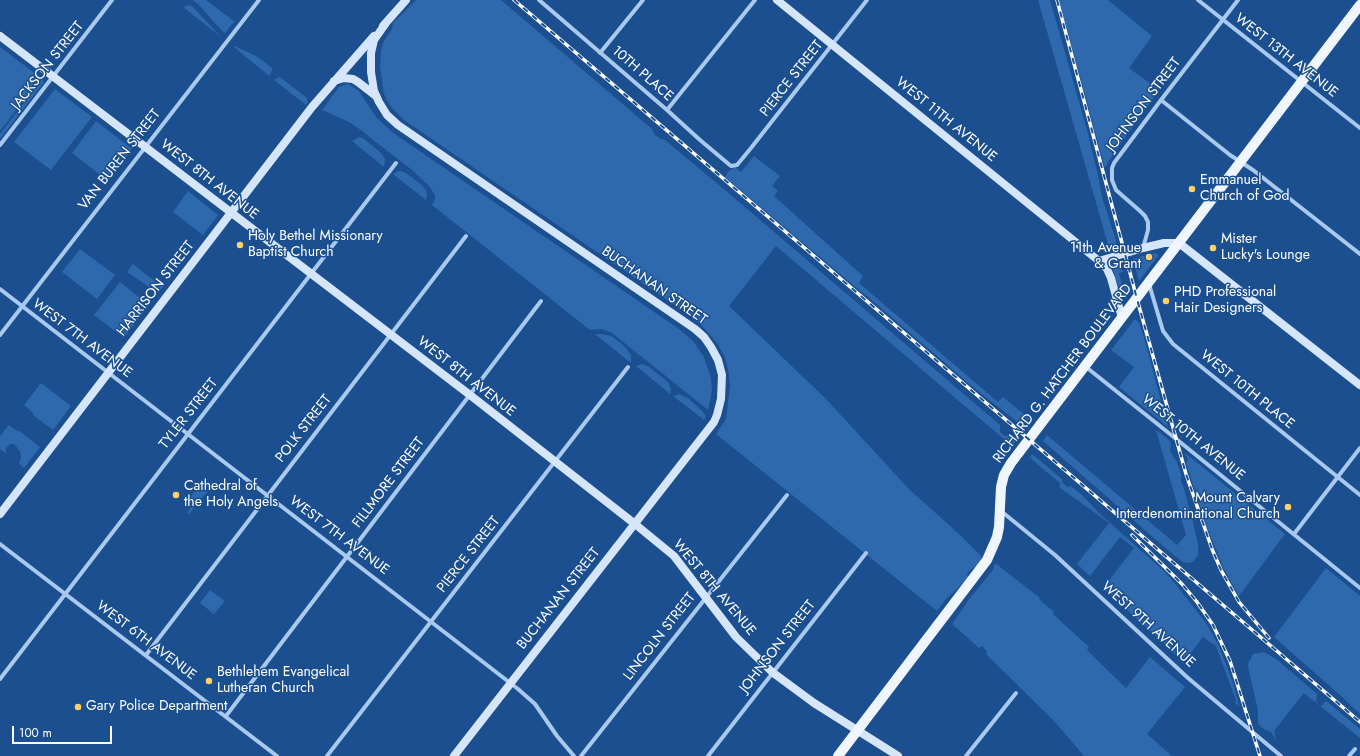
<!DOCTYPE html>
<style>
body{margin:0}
#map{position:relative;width:1360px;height:756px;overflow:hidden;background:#1b4f8f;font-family:Jost,sans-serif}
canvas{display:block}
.scale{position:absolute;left:12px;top:726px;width:100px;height:18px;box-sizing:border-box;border:2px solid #fff;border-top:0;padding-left:5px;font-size:12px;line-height:14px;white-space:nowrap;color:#fff;-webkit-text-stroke:3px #1b4f8f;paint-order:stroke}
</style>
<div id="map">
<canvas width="1360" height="756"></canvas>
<div class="scale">100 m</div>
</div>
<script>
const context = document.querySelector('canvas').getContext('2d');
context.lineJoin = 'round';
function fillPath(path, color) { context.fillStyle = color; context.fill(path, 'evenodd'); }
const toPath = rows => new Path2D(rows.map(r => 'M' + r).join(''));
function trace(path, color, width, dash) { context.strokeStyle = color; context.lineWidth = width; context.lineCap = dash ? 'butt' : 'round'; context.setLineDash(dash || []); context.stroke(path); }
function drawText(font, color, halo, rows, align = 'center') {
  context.font = font + ' Jost,sans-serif'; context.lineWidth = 3; context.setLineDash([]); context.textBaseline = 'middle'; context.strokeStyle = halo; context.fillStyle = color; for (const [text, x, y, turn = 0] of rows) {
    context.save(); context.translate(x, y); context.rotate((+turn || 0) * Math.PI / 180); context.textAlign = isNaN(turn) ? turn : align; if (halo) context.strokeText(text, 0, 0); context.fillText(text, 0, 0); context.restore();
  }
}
fillPath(toPath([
 [192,0,206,0,235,22,232,24,225,33,222,31,198,4],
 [416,0,501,0,652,129,655,135,661,139,665,140,725,190,1000,425,1000,432,1005,436,1011,434,1018,439,1012,446,776,246,729,306,826,399,909,489,959,534,982,557,976,568,974,567,967,573,968,577,956,590,946,599,937,611,716,434,726,419,730,386,729,374,725,357,717,343,703,327,689,315,404,120,395,111,389,104,384,94,380,67,381,50,384,41,392,29,393,23],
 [1038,0,1050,0,1087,130,1098,175,1102,197,1118,247,1109,248],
 [1059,0,1108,0,1152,36,1129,68,1159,90,1108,162,1105,168],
 [190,5,194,8,221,37,183,7],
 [235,46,256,56,267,64,272,68,272,71,269,76,234,47],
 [0,47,41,78,0,131],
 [280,77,307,98,308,102,306,105,274,80],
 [42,79,44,82,0,139,0,134],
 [348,84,359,91,376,117,392,132,679,329,693,341,704,357,711,378,712,391,708,410,612,333,602,329,590,330,432,205,435,199,435,195,429,186,412,170,358,128,349,122,322,110,339,87,344,85],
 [55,89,92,117,51,170,14,142],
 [96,121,132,149,108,181,72,153],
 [359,137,363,138,381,153,385,159,384,167,352,141],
 [754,156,780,176,772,186,778,191,774,196,863,276,859,283,998,402,1003,397,1032,421,1029,429,1024,427,974,388,868,297,853,285,725,177,728,172,735,167,741,172],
 [398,171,401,171,406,173,422,185,426,190,427,194,426,200,393,174],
 [188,191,218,215,203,235,173,212],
 [80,249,115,275,97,299,62,272],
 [1154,253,1158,254,1158,256,1139,281,1133,259],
 [1119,263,1123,272,1119,273,1122,284,1127,284,1130,292,1126,297,1121,295,1112,267,1113,265],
 [133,264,157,283,160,283,164,286,158,293,127,272],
 [120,282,149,305,124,338,94,315],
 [1135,319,1139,323,1143,334,1168,427,1119,387,1134,367,1111,350],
 [595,334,603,334,611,336,621,343,626,348,631,355,631,363],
 [642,364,649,367,668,382,671,389,670,394,636,366],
 [41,383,71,406,53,430,33,415,34,414,24,405],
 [679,394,688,398,702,411,706,416,704,420,673,396],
 [9,425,17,431,18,430,40,447,24,468,19,464,21,457,20,451,14,444,10,444,5,449,7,454,0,449,0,436],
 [1156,430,1168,439,1171,444,1170,451,1177,462,1181,474,1181,482,1183,485,1193,522,1198,544,1198,555,1193,562,1188,563,1183,562,1170,552,1043,441,1047,435,1177,545,1186,535],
 [1184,452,1285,534,1239,596,1224,569,1206,525,1186,463,1188,460],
 [1032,454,1062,479,1062,482,1067,487,1071,486,1082,495,1099,513,1165,572,1177,586,1206,623,1219,646,1233,683,1239,706,1235,703,1236,700,1216,646,1203,637,1184,662,1103,588,1134,548,1120,537,1090,576,1077,564,1109,523,1059,487,1061,484,1030,458,1026,463],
 [202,481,210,488,189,514,187,513,194,503,189,499],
 [995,563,1040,598,1039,599,1054,612,1053,614,1089,647,1087,650,1126,688,1150,657,1185,687,1147,734,1172,756,1084,756,1054,721,986,654,987,651,982,646,979,648,952,624,970,598,993,570],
 [1326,568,1360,596,1360,714,1341,696,1274,637],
 [210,590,225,601,214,614,200,603],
 [1264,652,1276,659,1317,694,1316,702,1321,706,1326,701,1360,729,1360,738,1304,693,1274,731,1276,740,1271,732,1265,730,1258,724,1258,710,1249,672,1248,664,1253,654]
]), '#2e69ad');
trace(toPath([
 [539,0,667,110,700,140,731,166,737,165,751,148,867,0],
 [1198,0,1360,128],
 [600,53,643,0],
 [1161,100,1230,155,1253,170,1360,254],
 [667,110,755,0],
 [0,145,112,0],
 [1143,248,1148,230,1148,222,1145,216,1140,211,1116,190,1112,180,1112,168,1114,163,1161,100,1238,0],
 [1149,284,1163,331,1173,344,1360,495],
 [0,289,518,689,535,704,557,736,574,756],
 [0,335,259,0],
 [1086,367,1175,438,1360,588],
 [1001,511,1055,555,1188,678,1281,756],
 [1294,534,1360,448],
 [0,544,277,756],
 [146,655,466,236],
 [0,679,396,163],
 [226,716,541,301],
 [327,756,628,367],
 [581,756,787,495],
 [708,756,866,553],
 [966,756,1016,693],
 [1349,756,1355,749]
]), '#a9c9ee', 4);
trace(toPath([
 [777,0,1099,261,1107,269,1111,278,1122,318],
 [386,23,374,40,371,53,371,72,374,91,379,102,387,115,398,125,695,329,704,337,711,347,718,360,722,375,721,399,717,415,714,422,454,756],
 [383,26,406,0],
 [0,36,470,395,635,524,674,556,736,637,772,672,814,703,898,756],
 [334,81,344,78,353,79,358,82,376,96],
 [1099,261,1143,248,1164,243,1179,243,1360,385],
 [0,514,312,107,374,36]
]), '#d6e6fa', 8);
trace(toPath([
 [838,756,987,560,997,537,999,527,1001,487,1004,475,1011,463,1360,5]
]), '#f0f6ff', 10);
const rail = toPath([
 [514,0,1360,722],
 [1057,0,1137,299,1186,474,1212,549,1221,570,1239,602,1269,638],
 [1132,535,1182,584,1197,602,1213,625,1230,661,1260,756]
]);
trace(rail, '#fff', 3.5);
trace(rail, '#1b4f8f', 2, [6]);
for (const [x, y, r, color] of [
 [1192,189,4,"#ffd166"],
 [240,245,4,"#ffd166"],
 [1213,248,4,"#ffd166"],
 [1149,257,4,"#ffd166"],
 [1166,301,4,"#ffd166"],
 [176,495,4,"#ffd166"],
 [1288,507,4,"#ffd166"],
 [209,681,4,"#ffd166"],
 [78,707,4,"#ffd166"]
]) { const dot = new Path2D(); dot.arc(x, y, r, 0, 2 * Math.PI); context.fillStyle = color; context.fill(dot); trace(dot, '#1b4f8f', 1.5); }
drawText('14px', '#fff', '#1b4f8f', [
 ["WEST 13TH AVENUE",1286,56,38],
 ["JACKSON STREET",48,66,-52],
 ["10TH PLACE",642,74,41],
 ["PIERCE STREET",792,79,-52],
 ["JOHNSON STREET",1144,105,-53],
 ["WEST 11TH AVENUE",946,120,39],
 ["VAN BUREN STREET",120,160,-52],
 ["WEST 8TH AVENUE",209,180,38],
 ["BUCHANAN STREET",654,286,35],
 ["HARRISON STREET",156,289,-52],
 ["WEST 7TH AVENUE",82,339,37],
 ["RICHARD G. HATCHER BOULEVARD",1063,374,-53],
 ["WEST 8TH AVENUE",466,377,38],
 ["WEST 10TH PLACE",1247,390,39],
 ["TYLER STREET",189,414,-52],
 ["POLK STREET",304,429,-52],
 ["WEST 10TH AVENUE",1193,438,39],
 ["FILLMORE STREET",389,483,-53],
 ["WEST 7TH AVENUE",339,536,37],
 ["PIERCE STREET",469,555,-52],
 ["WEST 8TH AVENUE",714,588,50],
 ["BUCHANAN STREET",559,599,-52],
 ["WEST 9TH AVENUE",1148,625,42],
 ["LINCOLN STREET",660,637,-52],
 ["WEST 6TH AVENUE",146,641,37],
 ["JOHNSON STREET",778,647,-52]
]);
drawText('14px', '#fff', '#1b4f8f', [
 ["Emmanuel",1200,181],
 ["Church of God",1200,197],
 ["Holy Bethel Missionary",248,237],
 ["Baptist Church",248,253],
 ["Mister",1221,240],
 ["Lucky's Lounge",1221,256],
 ["11th Avenue",1141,249,"right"],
 ["& Grant",1141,265,"right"],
 ["PHD Professional",1174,293],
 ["Hair Designers",1174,309],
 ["Cathedral of",184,487],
 ["the Holy Angels",184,503],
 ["Mount Calvary",1280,499,"right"],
 ["Interdenominational Church",1280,515,"right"],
 ["Bethlehem Evangelical",217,673],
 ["Lutheran Church",217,689],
 ["Gary Police Department",86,707]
], 'left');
</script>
